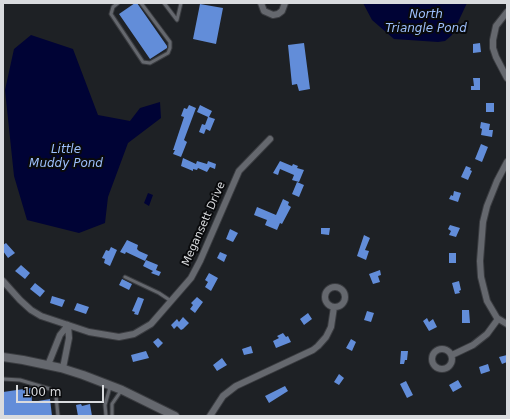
<!DOCTYPE html>
<style>
body{margin:0}
#map{position:relative;width:510px;height:419px;overflow:hidden;background:#1e2125;font-family:"DejaVu Sans",sans-serif}
canvas{display:block}
.frame{position:absolute;inset:0;border:4px solid #d9dbde;pointer-events:none}
.scale{position:absolute;left:16px;top:385px;width:88px;height:18px;box-sizing:border-box;border:2px solid #d9dbde;border-top:0;padding-left:5px;font-size:12px;line-height:14px;white-space:nowrap;color:#d9dbde;-webkit-text-stroke:3px #090a0c;paint-order:stroke}
</style>
<div id="map">
<canvas width="510" height="419"></canvas>
<div class="frame"></div>
<div class="scale">100 m</div>
</div>
<script>
const context = document.querySelector('canvas').getContext('2d');
context.lineJoin = 'round';
function fillPath(path, color) { context.fillStyle = color; context.fill(path, 'evenodd'); }
const toPath = rows => new Path2D(rows.map(r => 'M' + r).join(''));
function trace(path, color, width, dash) { context.strokeStyle = color; context.lineWidth = width; context.lineCap = dash ? 'butt' : 'round'; context.setLineDash(dash || []); context.stroke(path); }
function drawText(font, color, halo, rows, align = 'center') {
  context.font = font + ' "DejaVu Sans",sans-serif'; context.lineWidth = 4; context.setLineDash([]); context.textBaseline = 'middle'; context.strokeStyle = halo; context.fillStyle = color; for (const [text, x, y, turn = 0] of rows) {
    context.save(); context.translate(x, y); context.rotate((+turn || 0) * Math.PI / 180); context.textAlign = isNaN(turn) ? turn : align; if (halo) context.strokeText(text, 0, 0); context.fillText(text, 0, 0); context.restore();
  }
}
fillPath(toPath([
 [363,3,467,3,452,35,445,41,438,42,394,39,372,20],
 [31,35,73,49,98,115,130,121,140,108,160,102,161,118,128,143,108,197,105,223,79,233,27,220,14,176,5,90,14,49],
 [148,193,153,195,149,206,144,203]
]), '#000335');
fillPath(toPath([
 [135,3,137,3,167,46,167,48,150,59,119,14],
 [200,4,223,8,216,44,193,39],
 [304,43,310,89,299,91,297,84,292,85,288,45],
 [480,43,481,52,473,53,473,44],
 [473,78,480,78,480,90,471,90,471,86,474,86],
 [486,103,494,103,494,112,486,112],
 [189,105,196,108,184,140,187,142,181,157,173,154,175,150,173,150,184,117,181,116,184,108,187,109],
 [200,105,212,111,209,117,215,119,210,131,206,129,204,134,199,132,202,124,205,125,208,117,197,112],
 [481,122,490,124,489,130,493,130,492,137,481,135,482,129,480,128],
 [481,144,488,147,482,162,475,159],
 [183,158,196,164,197,161,207,164,208,161,216,164,215,169,210,167,207,172,198,168,197,170,193,169,193,171,181,166],
 [280,161,292,166,293,164,298,166,297,168,304,170,299,182,292,180,294,175,280,169,278,175,273,173],
 [466,166,471,168,470,170,472,171,468,180,461,177],
 [297,182,304,185,299,197,292,194],
 [454,191,461,193,458,202,449,199,451,195,453,196],
 [283,199,289,202,288,205,291,207,282,224,280,223,277,230,265,225,267,220,254,215,257,207,276,215],
 [450,225,460,228,456,237,449,235,451,231,448,229],
 [321,228,330,228,329,235,321,234],
 [230,229,238,233,233,242,226,239],
 [364,235,370,238,365,250,369,251,366,260,357,256],
 [127,240,138,245,137,249,139,251,148,255,145,261,126,252,125,254,120,252],
 [6,243,15,253,8,258,3,251,3,245],
 [111,247,117,250,110,266,104,263,105,259,102,258,106,250,109,251],
 [220,252,227,255,224,262,217,258],
 [449,253,456,253,456,263,449,263],
 [146,260,158,265,156,270,161,272,159,276,151,273,153,271,143,266],
 [21,265,30,273,25,279,15,271],
 [380,270,381,275,378,276,380,282,373,284,369,274],
 [209,273,218,278,211,291,205,287,208,282,205,280],
 [122,279,132,284,129,290,119,285],
 [459,281,461,290,459,291,460,293,455,294,452,283],
 [35,283,45,291,40,297,30,289],
 [52,296,65,300,62,307,50,303],
 [138,297,144,299,138,315,134,314,135,312,132,311],
 [197,297,203,302,195,313,190,309,193,305,191,303],
 [77,303,89,307,86,314,74,310],
 [462,310,469,310,470,323,462,323],
 [367,311,374,313,371,322,364,320],
 [308,313,312,319,304,325,300,319],
 [183,317,189,323,183,329,181,330,177,326,174,329,171,325,177,319,179,322],
 [427,318,429,322,433,319,437,327,429,331,423,321],
 [283,333,286,337,288,336,291,342,276,348,273,341,279,338,277,336],
 [158,338,163,343,158,348,153,342],
 [351,339,356,342,352,351,346,348],
 [251,346,253,353,244,355,242,349],
 [146,351,149,358,133,362,131,355],
 [401,351,408,351,407,360,405,360,404,364,400,364],
 [507,355,507,362,502,364,499,357],
 [222,358,227,365,217,371,213,365],
 [488,364,490,371,481,374,479,367],
 [339,374,344,378,339,385,334,382],
 [458,380,462,387,453,392,449,385],
 [406,381,413,395,407,398,400,384],
 [285,386,288,391,269,403,265,396],
 [31,388,32,402,50,399,52,416,3,416,3,392],
 [81,404,82,406,90,404,92,416,78,416,76,405]
]), '#628dd9');
const service = toPath([
 [118,3,113,7,111,14,143,62,150,63,168,53,170,48,170,42,141,3],
 [164,3,177,20,181,3],
 [125,277,159,293,171,301],
 [3,379,20,380,50,389,56,396,58,416],
 [106,416,105,405,110,387],
 [112,416,112,404,121,391]
]);
const minor = toPath([
 [261,3,264,11,273,15,278,14,282,11,285,3],
 [507,12,496,26,493,40,493,48,496,57,507,78],
 [507,162,497,181,487,206,483,222,480,261,481,277,487,301,497,318,507,324],
 [3,281,20,300,31,310,41,316,89,332,119,337,134,334,151,324,191,278,200,261,239,171,270,139],
 '325 297a10 10 0 1 1 20 0a10 10 0 1 1-20 0Z',
 '432 359a10 10 0 1 1 20 0a10 10 0 1 1-20 0Z',
 [452,355,473,345,487,334,498,319],
 [48,365,60,335,68,325],
 [63,368,69,338,68,325],
 [210,416,223,396,236,386,313,350,318,346,326,337,331,327,334,307]
]);
const secondary = toPath([
 [3,357,23,360,61,368,83,375,122,390,175,416]
]);
trace(service, '#3a3c40', 5);
trace(minor, '#3a3c40', 8);
trace(secondary, '#3a3c40', 10);
trace(service, '#65686e', 3);
trace(minor, '#65686e', 6);
trace(secondary, '#65686e', 8);
drawText('11px', '#d9dbde', '#090a0c', [
 ["Megansett Drive",204,224,-66]
]);
drawText('italic 12px', '#9dbffb', '#090a0c', [
 ["North",426,15],
 ["Triangle Pond",426,29],
 ["Little",66,150],
 ["Muddy Pond",66,164]
]);
</script>
